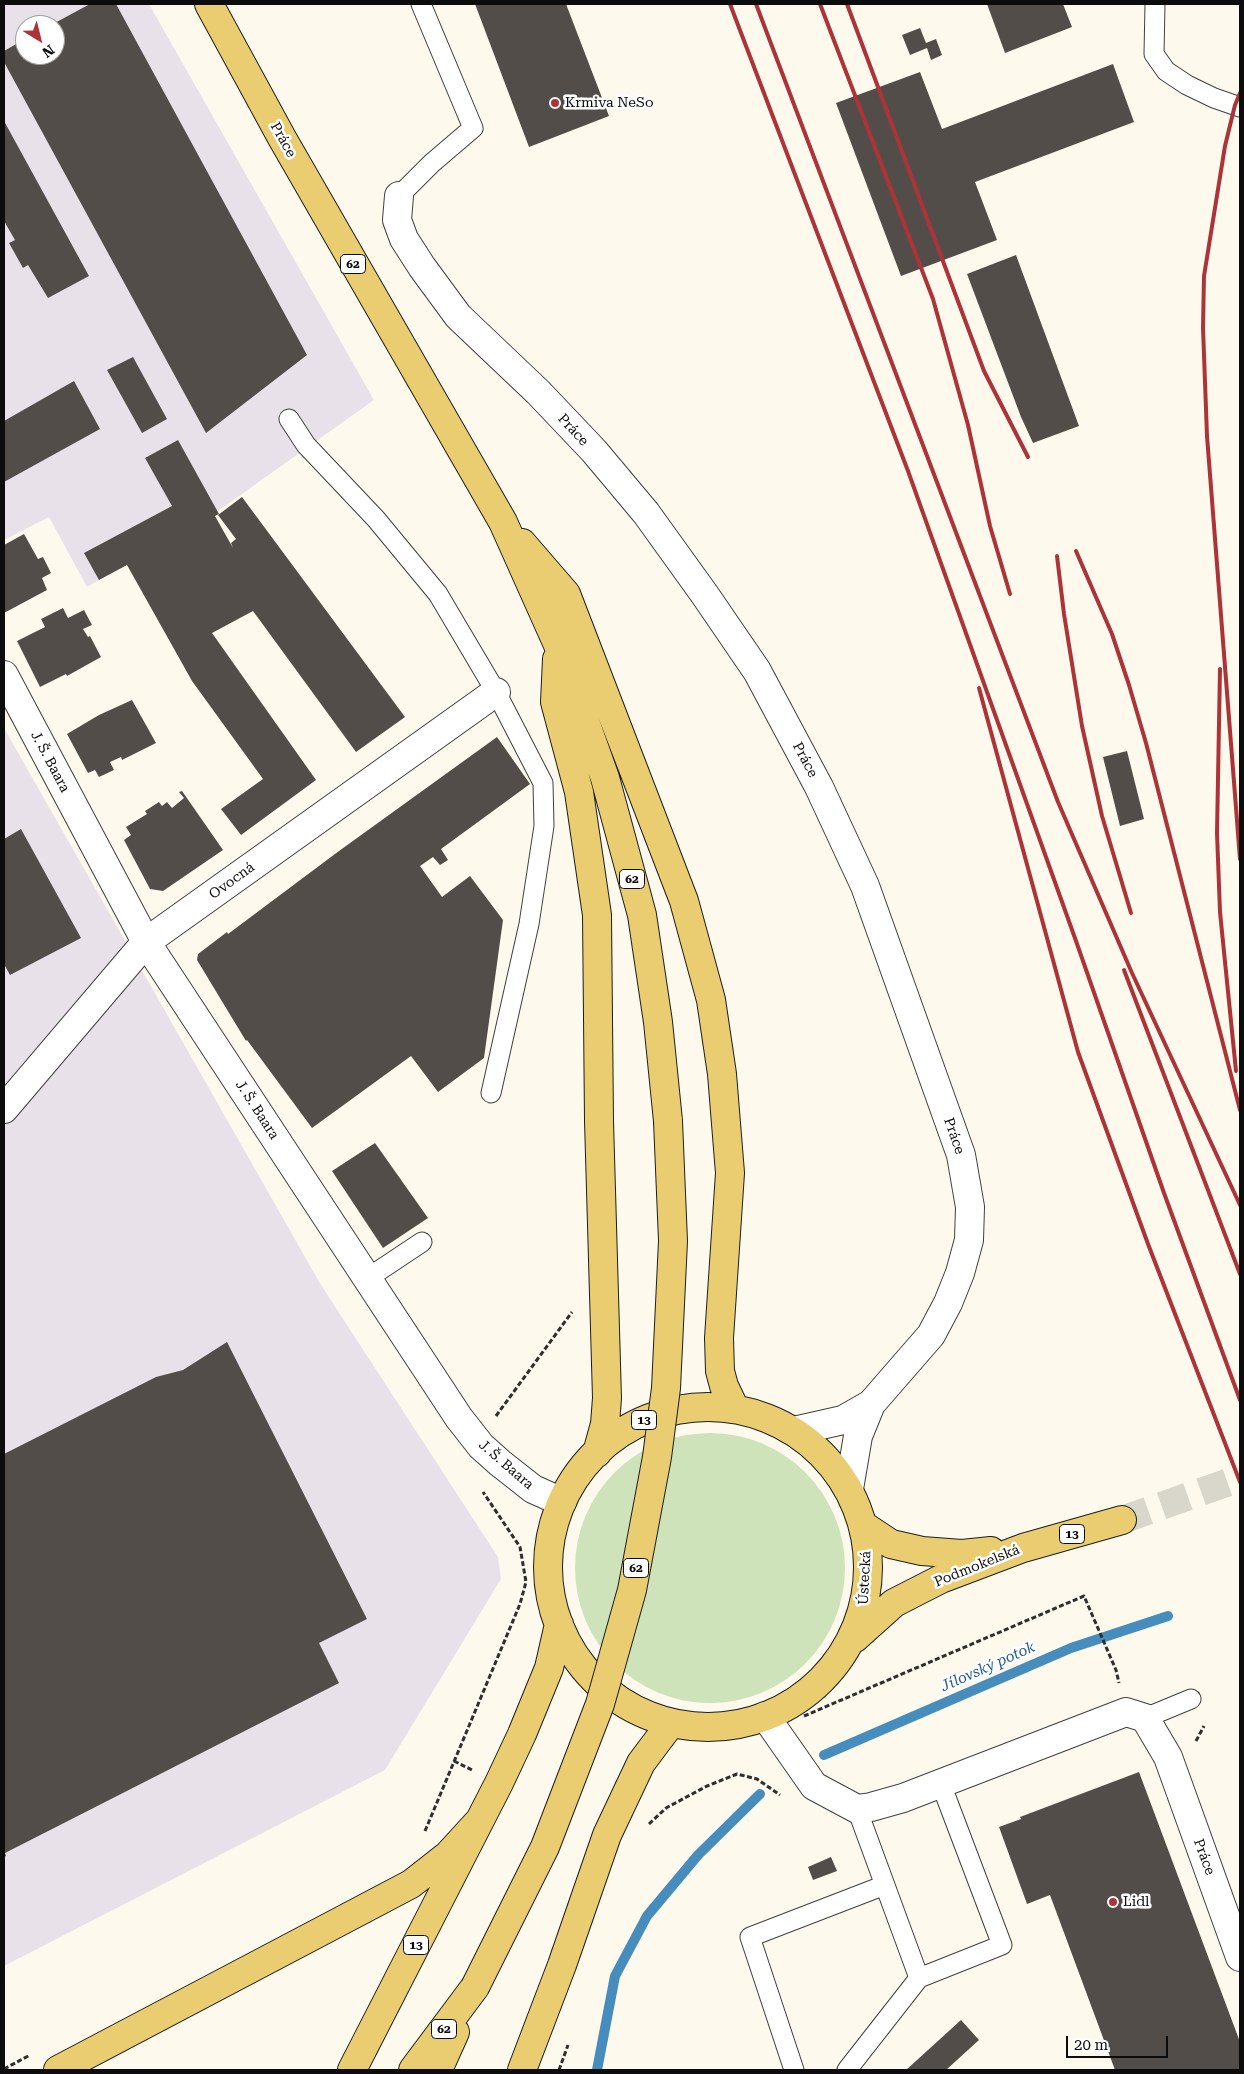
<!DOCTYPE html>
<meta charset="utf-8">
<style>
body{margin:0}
#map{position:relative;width:1244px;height:2074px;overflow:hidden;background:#fdfaed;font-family:"Roboto Serif",serif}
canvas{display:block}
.frame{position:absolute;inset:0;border:5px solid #0c0c0c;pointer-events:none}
.north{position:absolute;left:15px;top:15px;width:50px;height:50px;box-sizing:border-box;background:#fff;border:1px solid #9e9e9e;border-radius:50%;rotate:144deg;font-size:14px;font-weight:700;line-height:20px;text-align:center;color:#0c0c0c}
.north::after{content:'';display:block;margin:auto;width:18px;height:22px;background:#ac3438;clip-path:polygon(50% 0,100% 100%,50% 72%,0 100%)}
.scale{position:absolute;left:1066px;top:2036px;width:102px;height:22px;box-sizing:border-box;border:2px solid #0c0c0c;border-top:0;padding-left:6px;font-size:15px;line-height:18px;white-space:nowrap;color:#0c0c0c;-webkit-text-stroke:4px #fff;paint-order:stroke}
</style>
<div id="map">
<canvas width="1244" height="2074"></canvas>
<div class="frame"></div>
<div class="north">N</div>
<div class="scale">20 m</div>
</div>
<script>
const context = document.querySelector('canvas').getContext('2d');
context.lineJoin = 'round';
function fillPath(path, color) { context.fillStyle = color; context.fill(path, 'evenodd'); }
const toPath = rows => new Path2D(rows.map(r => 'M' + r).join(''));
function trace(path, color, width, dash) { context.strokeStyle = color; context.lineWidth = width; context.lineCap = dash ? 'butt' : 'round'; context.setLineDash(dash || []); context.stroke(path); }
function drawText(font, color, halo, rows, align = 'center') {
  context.font = font + ' "Roboto Serif",serif'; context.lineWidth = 5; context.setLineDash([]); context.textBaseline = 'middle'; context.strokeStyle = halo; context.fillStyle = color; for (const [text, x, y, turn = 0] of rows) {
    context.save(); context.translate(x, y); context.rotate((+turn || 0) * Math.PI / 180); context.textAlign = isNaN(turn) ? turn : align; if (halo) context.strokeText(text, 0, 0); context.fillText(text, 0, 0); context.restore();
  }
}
fillPath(toPath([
 [4,4,149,4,374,400,218,511,87,587,49,517,4,540],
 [25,25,55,25,55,55,25,55],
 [4,728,321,1285,498,1557,501,1579,385,1770,4,1966]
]), '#e9e1ea');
fillPath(toPath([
 '575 1568a135 135 0 1 1 270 0a135 135 0 1 1-270 0Z'
]), '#cfe3ba');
trace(toPath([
 [824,1755,1071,1648,1168,1616],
 [597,2070,615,1976,647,1916,698,1855,760,1794]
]), '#468cbd', 10);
fillPath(toPath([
 [90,4,116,4,307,355,206,433,4,62,4,51,25,39,25,55,55,55,55,25,51,25],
 [475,4,566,4,609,116,529,147],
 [987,4,1063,4,1072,27,1005,53],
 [920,28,926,43,936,39,942,55,931,60,927,48,910,55,902,35],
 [1113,64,1134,122,975,182,997,240,901,276,836,103,920,72,942,129],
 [4,121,89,276,48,298,28,265,23,268,9,243,15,240,4,221],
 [1016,255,1079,426,1033,443,1021,417,967,274],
 [133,357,167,419,142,433,107,370],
 [74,381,100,429,4,482,4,421],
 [178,440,219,514,215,516,233,548,231,543,236,539,218,515,242,497,405,717,356,752,253,611,212,633,316,780,241,835,221,809,263,779,192,681,127,565,99,580,84,553,172,506,145,458],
 [24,534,38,559,43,557,51,573,42,578,47,590,4,613,4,545],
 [63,608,68,618,84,610,92,625,83,629,88,637,90,636,101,657,67,676,66,674,40,687,17,641,45,627,41,619],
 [132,700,156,743,122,760,121,757,110,762,114,770,99,777,95,770,88,773,67,734,99,715],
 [497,737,530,784,441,849,448,860,440,865,433,857,420,866,442,897,470,876,503,920,484,1058,438,1092,411,1056,312,1128,247,1040,246,1041,197,960,198,954,227,932,228,934,339,851],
 [1127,751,1144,819,1120,826,1103,757],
 [182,791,223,850,163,891,150,889,124,840,131,835,126,827,147,814,145,811,159,802,162,806,167,802,172,808,184,798,179,792],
 [21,829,81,938,10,975,4,964,4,839],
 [375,1143,428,1218,383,1248,332,1171],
 [227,1342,367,1619,319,1643,339,1683,5,1853,6,1856,4,1857,4,1454,156,1377,183,1370],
 [1139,1772,1240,2042,1240,2070,1115,2070,1050,1895,1027,1904,999,1827,1021,1819,1020,1817],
 [831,1857,837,1871,813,1880,808,1867],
 [961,2020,979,2040,946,2070,906,2070]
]), '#534d49');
trace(toPath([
 [1122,1520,1240,1478]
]), '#d9d6cb', 28, [28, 14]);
const lane = toPath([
 [1155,4,1154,54,1166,71,1187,85,1214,98,1240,107],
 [399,196,432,163,473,128,421,4],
 [289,419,306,445,376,519,438,594,496,692,543,783,544,826,529,924,491,1093],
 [368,1278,422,1242],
 [1145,1718,1191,1699],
 [857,1809,919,1978,1002,1945,941,1784],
 [794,2070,750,1937,885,1885],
 [847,2070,919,1978]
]);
const street = toPath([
 [399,196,397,220,404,239,422,267,458,316,538,392,594,451,646,513,705,595,757,671,819,787,865,886,961,1155,970,1207,969,1240,960,1273,948,1303,931,1335,871,1404,858,1436,849,1489],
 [4,675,146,942,459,1418,481,1446,500,1463,533,1489,562,1502],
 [4,1109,146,942,496,692],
 [794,1431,843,1420,871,1404],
 [765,1716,814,1786,857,1809,871,1807,903,1798,1126,1712,1145,1718,1168,1757,1240,1957]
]);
const primary = toPath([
 [209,4,282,138,503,522,558,645,605,778,642,915,658,1022,668,1121],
 [522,543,566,594,684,901,711,1000,722,1074,730,1173,719,1338,720,1371,724,1386,735,1409],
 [557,659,555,702,579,792,597,915,599,1121,607,1398,605,1424,597,1453],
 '548 1567a160 160 0 1 1 320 0a160 160 0 1 1-320 0Z',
 [864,1526,891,1544,922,1551,962,1554,991,1551],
 [855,1638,894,1603,941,1579,1023,1548,1122,1520],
 [58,2070,411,1884,448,1855,480,1820],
 [352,2070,499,1783,522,1734,549,1668,559,1624],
 [413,2070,475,1987],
 [438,2070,455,2032],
 [522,2070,562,1965,607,1835,641,1763,671,1723]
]);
trace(lane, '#3f3f3f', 21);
trace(street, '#3f3f3f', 30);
trace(primary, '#1d1d1d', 30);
trace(toPath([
 [496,1416,572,1312],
 [804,1716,1084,1596,1116,1670,1119,1683],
 [1196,1741,1204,1726],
 [454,1761,472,1770],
 [649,1824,666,1808,707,1786,737,1774,757,1779,780,1795],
 [425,1831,520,1604,526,1582,520,1547,483,1492],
 [4,2069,30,2055],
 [559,2070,568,2045]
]), '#2e2e2e', 3, [5, 2.5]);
trace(lane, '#fff', 19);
trace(street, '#fff', 28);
trace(primary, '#e9cd70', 28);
trace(toPath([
 [730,4,908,471,1076,941,1164,1193,1240,1400],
 [756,4,1058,802,1132,973,1240,1205],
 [820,4,933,299,968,425,990,526,1010,594],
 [847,4,984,371,1028,457],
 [1240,93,1235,105,1225,146,1204,276,1203,328,1207,436,1240,859],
 [1076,551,1112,634,1129,685,1146,743,1240,1110],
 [1057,556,1064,614,1082,726,1102,816,1131,913],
 [1220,669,1217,833,1220,912,1236,1071],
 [979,688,1078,1052,1148,1244,1240,1482],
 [1124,970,1240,1274]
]), '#ac3438', 4);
const primaryBridge = toPath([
 [475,1987,545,1847,600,1704,632,1590,657,1457,666,1388,673,1241,668,1121]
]);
trace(primaryBridge, '#1d1d1d', 30, []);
trace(primaryBridge, '#e9cd70', 28);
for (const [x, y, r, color] of [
 [555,103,5,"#ac3438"],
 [1113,1902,5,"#ac3438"]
]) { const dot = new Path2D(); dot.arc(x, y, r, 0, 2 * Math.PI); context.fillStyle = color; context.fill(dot); trace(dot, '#fff', 2); }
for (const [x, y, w] of [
 [353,264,25],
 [632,879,25],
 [644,1420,25],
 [1072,1534,25],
 [636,1568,25],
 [416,1945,25],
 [444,2029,25]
]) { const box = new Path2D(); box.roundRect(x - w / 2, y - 9.5, w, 19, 4); context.fillStyle = '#fff'; context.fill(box); trace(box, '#0c0c0c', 1); }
drawText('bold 12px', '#0c0c0c', null, [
 ["62",353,264],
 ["62",632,879],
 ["13",644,1420],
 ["13",1072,1534],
 ["62",636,1568],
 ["13",416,1945],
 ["62",444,2029]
]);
drawText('14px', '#0c0c0c', '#fff', [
 ["Krmiva NeSo",565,103],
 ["Lidl",1123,1902]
], 'left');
drawText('14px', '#0c0c0c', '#fff', [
 ["Práce",283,140,61],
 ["Práce",573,430,47],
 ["Práce",805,760,62],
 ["J. Š. Baara",50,762,62],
 ["Ovocná",232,881,-36],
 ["J. Š. Baara",257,1110,57],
 ["Práce",954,1136,71],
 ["J. Š. Baara",506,1465,41],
 ["Podmokelská",977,1566,-22],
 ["Ústecká",865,1578,-87],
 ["Práce",1204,1857,70]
]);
drawText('italic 15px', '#245f8f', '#fff', [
 ["Jílovský potok",988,1667,-24]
]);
</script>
